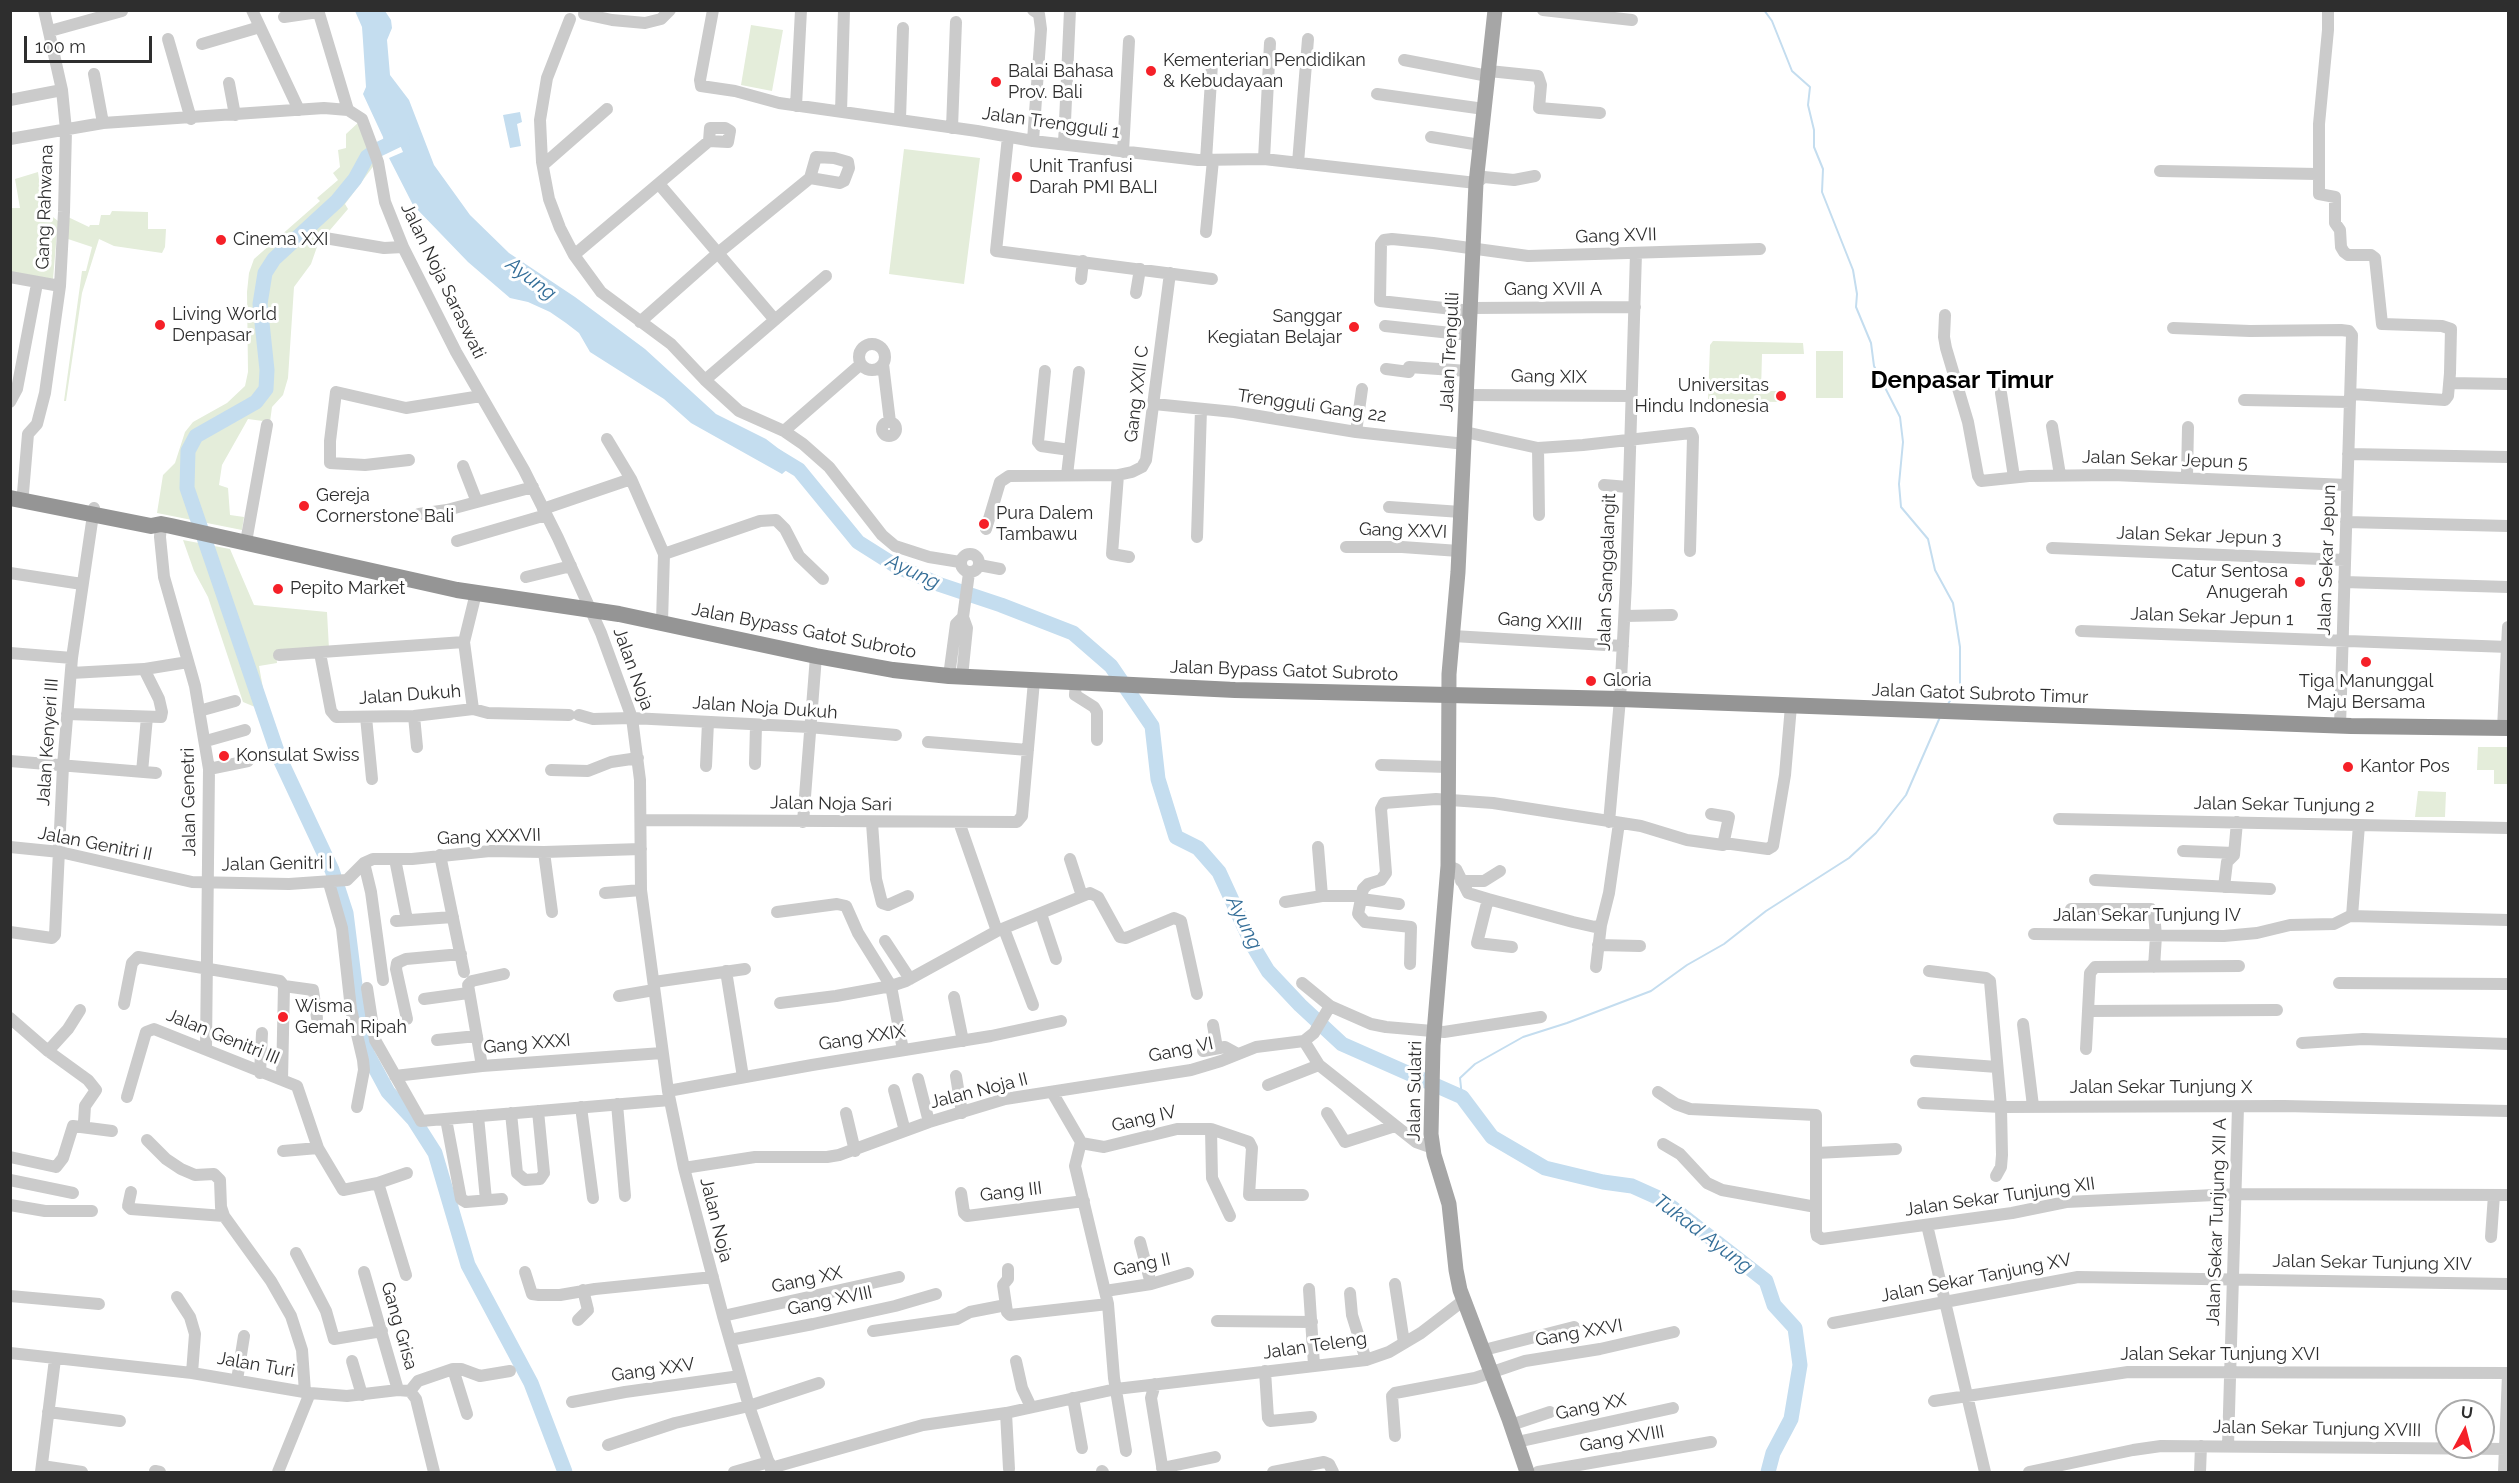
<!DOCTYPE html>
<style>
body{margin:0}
#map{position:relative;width:2519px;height:1483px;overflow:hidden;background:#fff;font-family:Raleway,sans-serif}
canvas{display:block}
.frame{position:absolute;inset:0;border:12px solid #2e2e2e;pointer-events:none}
.north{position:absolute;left:2435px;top:1399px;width:60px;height:60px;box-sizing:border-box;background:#fff;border:2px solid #ababab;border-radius:50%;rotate:7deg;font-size:16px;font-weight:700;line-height:24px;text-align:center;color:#2e2e2e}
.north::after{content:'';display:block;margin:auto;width:21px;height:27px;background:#f52028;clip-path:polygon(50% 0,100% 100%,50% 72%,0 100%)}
.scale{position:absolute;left:24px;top:36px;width:128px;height:27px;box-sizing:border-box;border:3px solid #2e2e2e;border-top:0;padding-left:8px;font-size:18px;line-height:21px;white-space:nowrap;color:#2e2e2e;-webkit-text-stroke:4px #fff;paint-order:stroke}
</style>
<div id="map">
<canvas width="2519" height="1483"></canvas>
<div class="frame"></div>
<div class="north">U</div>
<div class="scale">100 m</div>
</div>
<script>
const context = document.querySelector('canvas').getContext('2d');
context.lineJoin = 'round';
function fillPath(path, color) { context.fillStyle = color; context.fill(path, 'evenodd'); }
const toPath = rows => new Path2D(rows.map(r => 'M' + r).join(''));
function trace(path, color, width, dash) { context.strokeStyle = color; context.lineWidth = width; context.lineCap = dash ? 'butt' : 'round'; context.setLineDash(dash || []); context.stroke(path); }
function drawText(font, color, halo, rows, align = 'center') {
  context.font = font + ' Raleway,sans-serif'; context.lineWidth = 6; context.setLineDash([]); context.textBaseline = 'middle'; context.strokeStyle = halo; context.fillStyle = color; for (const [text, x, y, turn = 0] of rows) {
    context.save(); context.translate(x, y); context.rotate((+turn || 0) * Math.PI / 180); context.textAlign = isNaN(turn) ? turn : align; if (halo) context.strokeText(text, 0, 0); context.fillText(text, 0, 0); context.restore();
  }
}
fillPath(toPath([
 [751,25,783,30,772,91,741,85],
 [360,121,375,164,345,204,348,209,318,244,311,264,294,287,288,378,283,395,272,407,270,422,248,419,222,465,219,485,228,488,230,515,244,517,242,530,157,513,163,475,175,463,185,432,193,422,227,403,245,386,248,372,247,292,249,273,254,259,320,201,317,198,338,180,333,173,340,167,338,150,346,148,346,134],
 [904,149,980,158,964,284,889,274],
 [38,172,43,209,58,221,53,279,11,272,10,208,20,208,15,179],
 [112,211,148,212,148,229,166,229,165,247,162,253,114,246,99,239,82,293,66,401,64,401,82,271,86,271,92,247,65,238,68,217,89,227,90,225,99,225,101,215,110,215],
 [1713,341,1803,343,1804,354,1762,354,1761,391,1784,391,1784,402,1708,401,1710,345],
 [1816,351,1843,351,1843,398,1816,398],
 [183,540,230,549,254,605,327,612,329,649,276,652,277,663,259,666,266,705,255,707,243,702,208,597,194,571],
 [2478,747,2508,747,2508,784,2494,784,2494,770,2477,770],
 [2418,791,2446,792,2445,817,2415,817]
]), '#e4edda');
fillPath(toPath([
 [355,11,385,11,391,20,392,28,387,40,390,75,409,100,434,165,470,215,509,253,575,297,645,349,716,414,766,439,796,462,782,474,691,423,664,399,590,352,579,333,566,323,550,312,528,302,510,298,468,262,413,205,389,158,403,152,400,145,385,150,383,137,363,94,366,87,363,41,362,27],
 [520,112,522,122,517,124,521,146,510,148,503,115]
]), '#c4ddef');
trace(toPath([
 [1764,10,1772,21,1792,71,1810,87,1808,105,1814,130,1814,147,1823,169,1822,192,1853,270,1857,294,1856,307,1871,343,1874,366,1900,417,1903,442,1899,484,1901,507,1928,539,1935,570,1953,603,1960,647,1960,685,1948,704],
 [1462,1097,1460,1078,1475,1064,1523,1037,1567,1023,1651,991,1687,965,1724,944,1766,911,1849,858,1876,833,1906,795,1940,717]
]), '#c4ddef', 2);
trace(toPath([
 [402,138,375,151,367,157,355,179,337,201,274,259,265,273,260,304,267,370,266,389,256,402,196,436,188,451,187,488,279,757,332,870,346,913,359,1017,367,1053,388,1092,414,1120,435,1153,468,1265,531,1383,565,1472],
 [776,456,799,470,858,542,896,566,938,584,1001,605,1073,633,1111,666,1152,726,1158,779,1176,837,1198,848,1219,872,1253,946,1268,971,1300,1005,1342,1044,1462,1097,1492,1137,1545,1168,1603,1182,1632,1186,1661,1199,1766,1281,1774,1305,1795,1328,1800,1365,1791,1419,1773,1453,1768,1472]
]), '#c4ddef', 15);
trace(toPath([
 [252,10,299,110],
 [318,10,348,110],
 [713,10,700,80,701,86,735,91,779,103,977,131,1033,141,1198,160,1264,159,1476,183,1484,177,1514,180,1535,176],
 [1033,10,1039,14,1041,29,1033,141],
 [1543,10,1632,20],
 [2328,10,2328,30,2319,124,2319,194,2335,197,2335,223,2340,230,2341,247,2344,252,2348,255,2371,255,2375,258,2382,324,2442,326,2451,329,2450,373,2448,396,2445,400,2352,394],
 [584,14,612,20,645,23,661,19,670,10],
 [284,17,318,12],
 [570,19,547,78,540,120,542,162,549,199,560,228,574,255,601,292,671,344,705,380,739,411,784,431,803,444,829,467,882,535,895,546,929,557,960,562],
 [50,31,122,11],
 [168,39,191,119],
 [202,44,260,27],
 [1404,60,1488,76],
 [1489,71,1538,76,1541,85,1539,108,1600,113],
 [94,74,103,123],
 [229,83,235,115],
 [1377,94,1484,109],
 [10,100,62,90],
 [796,106,801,10],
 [841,112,844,10],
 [900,119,903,28],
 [952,128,956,22],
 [1008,137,996,251,1212,279],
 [1431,137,1480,145],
 [10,139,103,123,324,108,348,110,362,119,378,162,385,202,403,247,456,352,524,470,558,538,601,633,632,718,640,780,641,890,668,1091,684,1168,723,1316,749,1406,772,1472],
 [1064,144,1070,10],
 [1123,152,1129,41],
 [816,157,834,158,848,162,849,168,844,181,840,183,810,178,816,157],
 [1264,159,1270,43],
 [1206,160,1212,64],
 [1298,163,1308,39],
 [543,165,607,109],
 [2160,171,2317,174],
 [659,184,775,320],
 [1206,232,1213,160],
 [325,238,384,248,403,247],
 [574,255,709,141,728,142,730,131,725,128,710,128,709,141],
 [10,277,60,286,64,212,66,130,62,90,44,10],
 [1081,279,1083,261],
 [1136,293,1140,269],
 [1471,308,1635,307],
 [1471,311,1380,301,1381,244,1384,240,1392,239,1433,243,1528,256,1760,249],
 [1945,315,1944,337,1946,348,1968,422,1978,476,1981,481,2029,476,2113,475,2347,485],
 [640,322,718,253,810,178],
 [1385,326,1470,335],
 [2173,328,2250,331,2341,330,2349,331,2352,335,2340,726],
 '859 357a13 13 0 1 1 26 0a13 13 0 1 1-26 0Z',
 [883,364,890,422],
 [1386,369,1409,372,1409,367,1468,371],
 [1045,371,1038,442,1041,446,1070,450],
 [705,380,826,276],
 [2449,383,2508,384],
 [2001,393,2014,477],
 [1467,395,1631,396],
 [2244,400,2350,402],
 [10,402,17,389,36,289],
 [1154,404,1234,412,1356,432,1465,444],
 '882 429a7 7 0 1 1 14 0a7 7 0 1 1-14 0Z',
 [2052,426,2060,475],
 [784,431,861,364],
 [1356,432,1362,389],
 [1465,432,1538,448,1583,445,1691,433,1693,437,1690,551],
 [607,439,631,479,664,554,662,622],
 [1538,448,1539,515],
 [2348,454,2508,457],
 [409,460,365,465,330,463,330,441,336,392,406,408,481,396],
 [463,466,477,502],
 [1067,475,1079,372],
 [1118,475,1112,554,1129,557],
 [2187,477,2188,427],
 [1604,485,1628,487],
 [23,493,28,434,37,424,45,393,60,286],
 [1389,507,1461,512],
 [543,509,631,479],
 [419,514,447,510,533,487],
 [2346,522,2508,526],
 [161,524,160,537,164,577,195,686,209,769,206,1049],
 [986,529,1000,482,1009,476,1118,475,1132,472,1142,467,1146,460,1170,273],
 [1197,537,1201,409],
 [457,541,546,515],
 [246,542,267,425],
 [1346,547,1402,547,1459,551],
 [2052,548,2345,560],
 '961 563a9 9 0 1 1 18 0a9 9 0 1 1-18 0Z',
 [664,554,760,521,776,520,785,529,799,556,823,579],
 [979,565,1000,569],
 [10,573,82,584],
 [526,577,571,566],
 [2344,582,2508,587],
 [1625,616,1672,615],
 [963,617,969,573],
 [2081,631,2508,647],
 [1453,636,1623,646],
 [10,653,72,658],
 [320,653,331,711,336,717,414,716,473,709,488,713,569,715],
 [279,655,464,642],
 [145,669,188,662],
 [949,676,956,624,963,617,967,628,962,677],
 [1076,683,1075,695,1094,707,1097,712,1097,740],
 [473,709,464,642,476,593],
 [199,711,235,701],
 [67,714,161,717,162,712,159,699,144,669,71,673],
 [579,715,593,719,632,718,809,727,896,735],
 [414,716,417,747],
 [366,717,372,779],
 [2503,728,2508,627],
 [206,741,245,730],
 [928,742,1028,750],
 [10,761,156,773],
 [755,764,756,725],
 [1381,765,1448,767],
 [706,766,708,722],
 [209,769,248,761],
 [551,770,588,771,611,762,638,758],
 [142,772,147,717],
 [2059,819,2508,828],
 [641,820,1017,822,1022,816,1034,681],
 [803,822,816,656],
 [959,822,997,931],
 [1609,822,1620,699,1626,583,1636,253],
 [872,823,876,879,882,903,888,905,908,896],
 [1724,843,1768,849,1773,846,1785,775,1791,706],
 [10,847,60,852,192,882,289,884,347,880,364,863,373,859,412,859,490,851,544,852,641,849],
 [1318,847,1322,896],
 [2183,851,2234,853],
 [544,852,552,912],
 [440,855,464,972],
 [395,859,407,920],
 [1070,859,1082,896],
 [364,863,371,892,383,980],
 [1448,866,1456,869,1468,893,1488,899],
 [2095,880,2270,889],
 [1461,881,1484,881,1500,871],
 [329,883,342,928,351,1009,363,1060,364,1070,357,1107],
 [2224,887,2227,862,2234,855,2237,822],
 [605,893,641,890],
 [1361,899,1399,904],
 [1285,902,1322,896,1362,896],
 [2071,909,2151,909,2154,913,2156,936,2154,967],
 [777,912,837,904,846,906,858,933,891,986,903,1050],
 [1041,914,1056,959],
 [2352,916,2359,825],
 [396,921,453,917],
 [1004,929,1033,1005],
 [10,932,52,938,55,935,63,766,72,658,94,508],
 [2034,934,2224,936,2257,933,2290,925,2334,924,2350,916,2508,920],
 [885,941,910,979],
 [1598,945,1640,946],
 [1512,947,1477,943,1488,899,1573,922,1595,927,1601,925,1609,893,1619,823],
 [1410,964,1411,927,1365,922,1358,914,1363,889,1368,884,1381,880,1386,873,1381,809,1384,803,1436,799,1493,803,1641,826,1687,840,1723,845,1729,817,1711,814],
 [1596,967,1601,925],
 [726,971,743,1077],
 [1929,971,1986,978,1990,981,2001,1107,2002,1155,2001,1167,1996,1176],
 [654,982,745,969],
 [1302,983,1330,1006,1371,1024,1386,1027,1444,1032,1541,1017],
 [2339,983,2508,984],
 [284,986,313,990,317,1018],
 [367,988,375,1040,421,1121,670,1100],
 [619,996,654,990],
 [954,997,963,1041],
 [424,999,468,993],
 [780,1003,836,996,891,986,906,981,997,931,1090,893,1098,897,1120,937,1126,938,1174,918,1181,921,1197,994],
 [124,1004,132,963,138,957,280,981,284,986],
 [2088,1011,2277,1010],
 [10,1018,48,1051,88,1080,96,1090,85,1106,84,1122],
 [407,1019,396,969,397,963,406,959,461,954],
 [2023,1024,2033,1106],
 [1213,1025,1217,1048],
 [437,1040,477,1036],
 [1304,1041,1319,1065,1416,1142,1433,1148],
 [2302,1043,2363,1039,2508,1044],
 [2086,1049,2090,973,2095,967,2239,966],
 [48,1051,68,1029,80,1010],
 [1203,1051,1225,1047,1236,1053],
 [1916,1061,1997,1067],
 [482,1066,468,985,472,981,504,974],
 [260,1073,262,1033],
 [395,1076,482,1066,662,1053],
 [956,1076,962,1113],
 [918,1079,929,1122],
 [282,1080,284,986],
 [1268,1085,1319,1065],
 [894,1090,905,1131],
 [668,1091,812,1065,991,1036,1061,1021],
 [1052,1092,1081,1142,1075,1166,1108,1304,1114,1378,1126,1451],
 [1658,1092,1676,1104,1690,1109,1816,1115,1816,1231,1817,1236,1822,1239,2012,1213,2066,1202,2236,1194,2508,1195],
 [127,1097,146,1032,154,1029,297,1086,318,1148,343,1190,378,1183,407,1173],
 [1923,1103,2001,1107,2284,1106,2508,1111],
 [617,1104,625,1196],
 [581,1107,593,1198],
 [511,1113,517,1173,525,1180,540,1179,544,1173,538,1111],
 [846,1113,855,1151],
 [1327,1113,1345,1142,1395,1126],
 [478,1116,486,1200],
 [446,1119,461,1199,466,1202,502,1199],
 [1211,1129,1212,1178,1230,1216],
 [147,1140,166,1159,181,1169,195,1175,214,1174,220,1180,221,1207,224,1216,271,1281,291,1316,302,1350,305,1392],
 [1081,1143,1104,1147,1177,1129,1211,1129,1249,1142,1252,1148,1249,1195,1303,1195],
 [1663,1144,1680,1154,1707,1183,1722,1190,1816,1207],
 [283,1151,318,1148],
 [1816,1153,1896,1149],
 [10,1157,56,1167,63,1158,73,1126,112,1131],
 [684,1168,755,1157,827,1157,839,1155,929,1122,1005,1099,1191,1070,1221,1061,1256,1047,1304,1041,1314,1033,1330,1006],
 [10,1180,73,1193],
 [378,1183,406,1275],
 [131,1192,128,1206,131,1209,224,1216],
 [961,1193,964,1213,967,1216,1084,1201],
 [10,1205,45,1211,92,1211],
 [1927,1225,1985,1472],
 [2491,1237,2494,1195],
 [1140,1242,1151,1284],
 [296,1253,326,1311,334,1339,382,1331],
 [1008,1269,1008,1279,1003,1285,1007,1312,1010,1315,1108,1304],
 [364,1272,398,1390],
 [525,1272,532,1294,539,1295,560,1295,595,1289,713,1277],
 [1395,1284,1404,1343],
 [1309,1289,1314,1365],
 [1105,1291,1151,1284,1188,1273],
 [1350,1293,1352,1315,1366,1360],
 [10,1296,99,1304],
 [177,1297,190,1317,195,1334,192,1373],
 [723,1316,899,1277],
 [578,1320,588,1310,583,1290],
 [1217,1321,1312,1322],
 [1833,1323,2078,1277,2508,1284],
 [873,1331,957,1319,970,1312,1006,1305],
 [730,1340,813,1324,895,1306,936,1294],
 [1484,1350,1574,1327],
 [10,1353,192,1373,310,1393,347,1396,398,1390,410,1391,416,1399,434,1472],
 [352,1361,362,1395],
 [1016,1361,1022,1388,1031,1407],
 [453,1369,467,1414],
 [1265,1371,1268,1418,1270,1421,1311,1417],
 [237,1380,244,1336],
 [1155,1384,1151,1398,1163,1472],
 [410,1391,418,1381,453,1369,461,1369,480,1376,510,1371],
 [1073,1398,1082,1448],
 [1934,1401,2128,1372,2508,1373],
 [572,1402,625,1392,740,1376],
 [48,1412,120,1421],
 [1006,1413,1009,1469],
 [1511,1425,1550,1412],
 [1395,1436,1392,1396,1395,1393,1475,1378,1525,1361,1600,1349,1674,1332],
 [1517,1442,1673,1408],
 [608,1445,675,1423,749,1406,819,1383],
 [2228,1446,2238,1107],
 [42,1466,82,1472],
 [771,1468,923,1425,1006,1413,1116,1389,1366,1360,1389,1352,1421,1333,1464,1300],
 [1162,1468,1215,1457],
 [155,1471,160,1472],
 [1102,1471,1103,1472],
 [41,1472,55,1359],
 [278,1472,310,1393],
 [734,1472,769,1462],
 [1273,1472,1324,1462,1329,1464,1333,1472],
 [1538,1472,1711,1442],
 [2029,1472,2133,1450,2161,1446,2508,1449],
 [2200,1472,2201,1446],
 [2504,1472,2508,1374]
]), '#cbcbcb', 12);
trace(toPath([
 [1495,10,1476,183,1458,572,1449,674,1448,866,1433,1045,1431,1134,1434,1155,1449,1204,1456,1270,1460,1290,1509,1419,1527,1472]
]), '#a6a6a6', 15);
trace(toPath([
 [10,498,151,526,161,524,171,526,457,590,619,614,816,656,893,670,949,676,1235,690,1620,699,2351,726,2508,728]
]), '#959595', 16);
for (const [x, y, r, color] of [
 [1151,71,6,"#f52028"],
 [996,82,6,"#f52028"],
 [1017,177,6,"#f52028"],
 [221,240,6,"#f52028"],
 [160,325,6,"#f52028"],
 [1354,327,6,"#f52028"],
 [1781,396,6,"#f52028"],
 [304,506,6,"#f52028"],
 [984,524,6,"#f52028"],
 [2300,582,6,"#f52028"],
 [278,589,6,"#f52028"],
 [2366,662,6,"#f52028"],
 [1591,681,6,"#f52028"],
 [224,756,6,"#f52028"],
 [2348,767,6,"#f52028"],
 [283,1017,6,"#f52028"]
]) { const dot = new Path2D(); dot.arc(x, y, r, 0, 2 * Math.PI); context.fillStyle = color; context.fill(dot); trace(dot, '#fff', 2); }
drawText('18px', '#2e2e2e', '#fff', [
 ["Kementerian Pendidikan",1163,61],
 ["& Kebudayaan",1163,82],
 ["Balai Bahasa",1008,72],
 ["Prov. Bali",1008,93],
 ["Unit Tranfusi",1029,167],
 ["Darah PMI BALI",1029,188],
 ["Cinema XXI",233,240],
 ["Living World",172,315],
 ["Denpasar",172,336],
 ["Sanggar",1342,317,"right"],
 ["Kegiatan Belajar",1342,338,"right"],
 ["Universitas",1769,386,"right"],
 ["Hindu Indonesia",1769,407,"right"],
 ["Gereja",316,496],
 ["Cornerstone Bali",316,517],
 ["Pura Dalem",996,514],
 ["Tambawu",996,535],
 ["Catur Sentosa",2288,572,"right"],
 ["Anugerah",2288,593,"right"],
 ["Pepito Market",290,589],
 ["Gloria",1603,681],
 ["Tiga Manunggal",2366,682,"center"],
 ["Maju Bersama",2366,703,"center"],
 ["Konsulat Swiss",236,756],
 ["Kantor Pos",2360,767],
 ["Wisma",295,1007],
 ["Gemah Ripah",295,1028]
], 'left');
drawText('18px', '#2e2e2e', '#fff', [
 ["Jalan Trengguli 1",1051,123,8],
 ["Gang Rahwana",45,207,-88],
 ["Gang XVII",1616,236,-2],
 ["Jalan Noja Saraswati",443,281,64],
 ["Gang XVII A",1553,290],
 ["Jalan Trengulli",1450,352,-87],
 ["Gang XIX",1549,377,1],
 ["Gang XXII C",1137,394,-83],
 ["Trengguli Gang 22",1312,406,8],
 ["Jalan Sekar Jepun 5",2165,460,2],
 ["Gang XXVI",1403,531,2],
 ["Jalan Sekar Jepun 3",2199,536,2],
 ["Jalan Sekar Jepun",2327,560,-88],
 ["Jalan Sanggalangit",1607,572,-88],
 ["Jalan Sekar Jepun 1",2212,617,2],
 ["Gang XXIII",1540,622,4],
 ["Jalan Bypass Gatot Subroto",804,631,11],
 ["Jalan Noja",633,669,70],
 ["Jalan Bypass Gatot Subroto",1284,671,2],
 ["Jalan Gatot Subroto Timur",1980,694,2],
 ["Jalan Dukuh",410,695,-4],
 ["Jalan Noja Dukuh",765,708,4],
 ["Jalan Kenyeri III",48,742,-86],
 ["Jalan Genetri",189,802,-91],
 ["Jalan Noja Sari",831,804,1],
 ["Jalan Sekar Tunjung 2",2284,805,1],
 ["Gang XXXVII",489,837,-2],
 ["Jalan Genitri II",95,844,11],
 ["Jalan Genitri I",277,864,-1],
 ["Jalan Sekar Tunjung IV",2147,916],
 ["Jalan Genitri III",223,1037,22],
 ["Gang XXIX",862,1038,-9],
 ["Gang XXXI",527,1044,-5],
 ["Gang VI",1181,1050,-12],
 ["Jalan Sekar Tunjung X",2161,1088],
 ["Jalan Noja II",979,1091,-14],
 ["Jalan Sulatri",1415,1091,-89],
 ["Gang IV",1144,1119,-13],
 ["Gang III",1011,1192,-7],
 ["Jalan Sekar Tunjung XII",2000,1197,-8],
 ["Jalan Noja",716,1220,76],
 ["Jalan Sekar Tunjung XII A",2217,1222,-88],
 ["Jalan Sekar Tunjung XIV",2372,1263,1],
 ["Gang II",1142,1265,-12],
 ["Jalan Sekar Tanjung XV",1976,1278,-11],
 ["Gang XX",807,1280,-12],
 ["Gang XVIII",830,1301,-12],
 ["Gang Grisa",399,1326,74],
 ["Gang XXVI",1579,1333,-10],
 ["Jalan Teleng",1315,1346,-8],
 ["Jalan Sekar Tunjung XVI",2220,1355],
 ["Jalan Turi",256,1365,10],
 ["Gang XXV",653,1370,-8],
 ["Gang XX",1591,1407,-12],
 ["Jalan Sekar Tunjung XVIII",2317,1429,1],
 ["Gang XVIII",1622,1439,-10]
]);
drawText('italic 20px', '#346e98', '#fff', [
 ["Ayung",531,279,37],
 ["Ayung",913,572,25],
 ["Ayung",1244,923,64],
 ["Tukad Ayung",1703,1234,37]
]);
drawText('bold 24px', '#000', '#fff', [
 ["Denpasar Timur",1962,381]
]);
</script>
